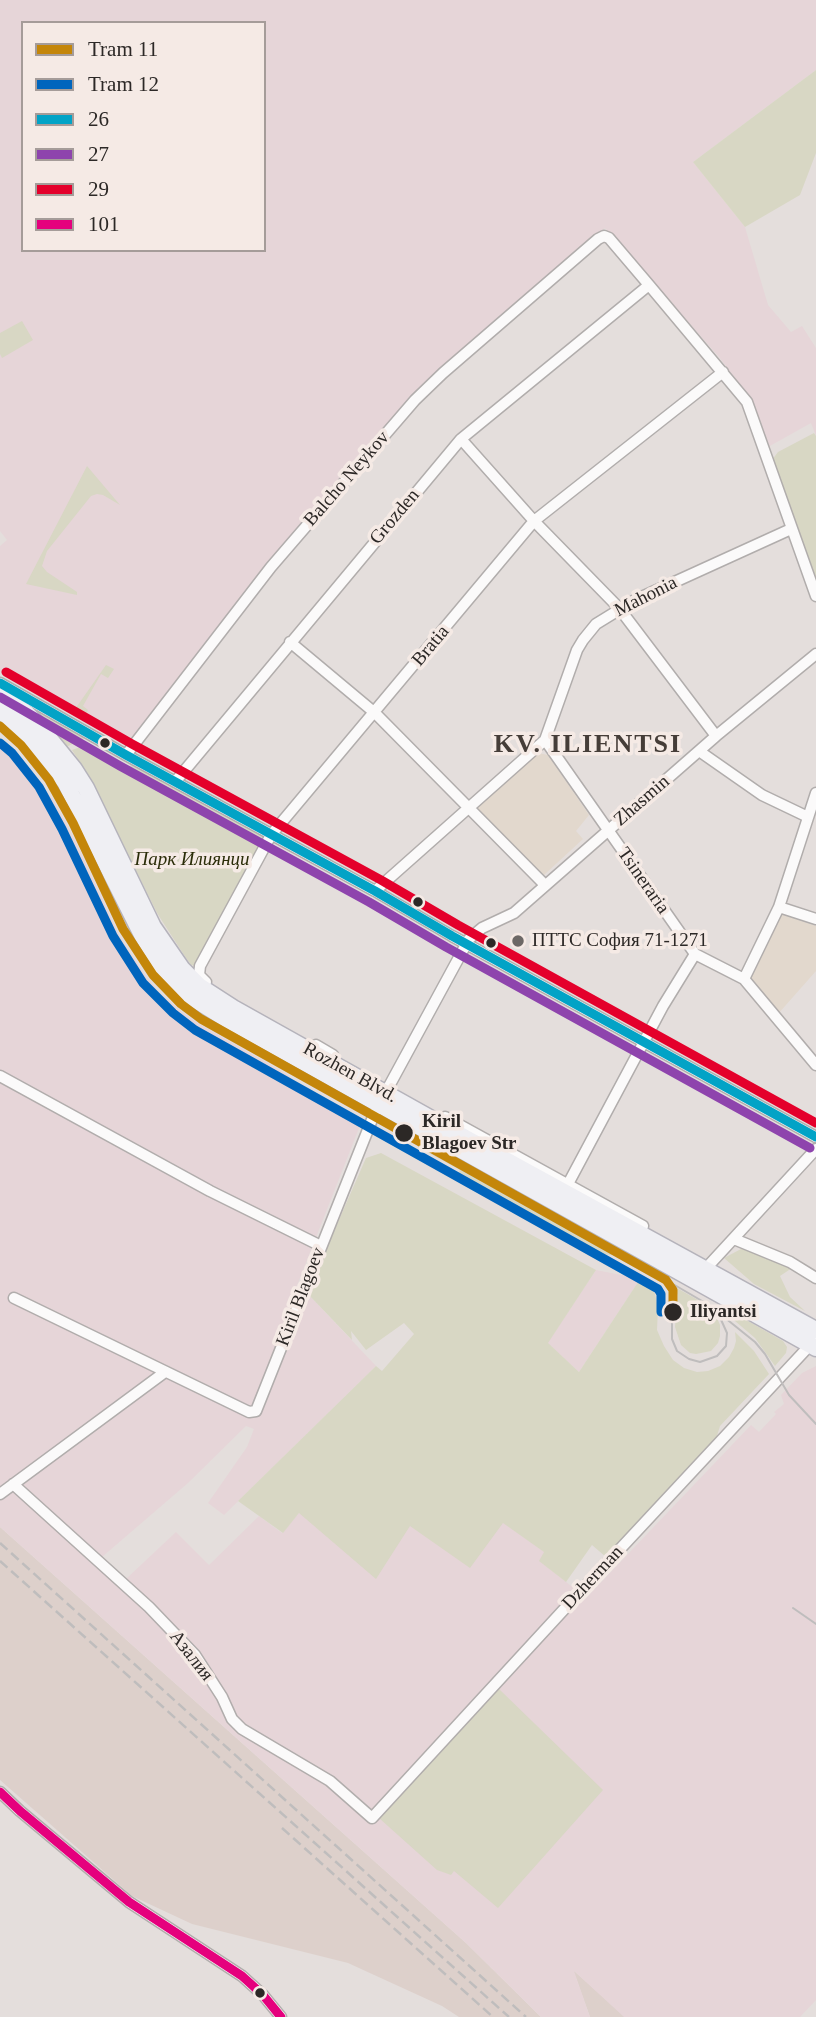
<!DOCTYPE html>
<meta charset="utf-8">
<style>
body{margin:0}
#map{position:relative;width:816px;height:2017px;overflow:hidden;background:#e4dedc;font-family:"Times New Roman",serif}
canvas{display:block}
.legend{position:absolute;left:21px;top:21px;width:245px;height:231px;box-sizing:border-box;background:#f5eae5;border:2px solid #a59c99;margin:0;padding:9px 12px;list-style:none;font-size:21px;color:#2c2826}
.legend li{display:flex;align-items:center;gap:14px;height:35px}
.legend b{width:35px;border:2px solid #a59c99}
</style>
<div id="map">
<canvas width="816" height="2017"></canvas>
<ul class="legend">
<li><b style="height:9px;background:#c4860a"></b>Tram 11</li>
<li><b style="height:9px;background:#0065bd"></b>Tram 12</li>
<li><b style="height:9px;background:#02a3c6"></b>26</li>
<li><b style="height:9px;background:#8e44ad"></b>27</li>
<li><b style="height:9px;background:#e4002b"></b>29</li>
<li><b style="height:9px;background:#e5007d"></b>101</li>
</ul>
</div>
<script>
const context = document.querySelector('canvas').getContext('2d');
context.lineJoin = 'round';
function fillPath(path, color) { context.fillStyle = color; context.fill(path, 'evenodd'); }
const toPath = rows => new Path2D(rows.map(r => 'M' + r).join(''));
function trace(path, color, width, dash) { context.strokeStyle = color; context.lineWidth = width; context.lineCap = dash ? 'butt' : 'round'; context.setLineDash(dash || []); context.stroke(path); }
function drawText(font, color, halo, rows, align = 'center') {
  context.font = font + ' "Times New Roman",serif'; context.lineWidth = 7; context.setLineDash([]); context.textBaseline = 'middle'; context.strokeStyle = halo; context.fillStyle = color; for (const [text, x, y, turn = 0] of rows) {
    context.save(); context.translate(x, y); context.rotate((+turn || 0) * Math.PI / 180); context.textAlign = isNaN(turn) ? turn : align; if (halo) context.strokeText(text, 0, 0); context.fillText(text, 0, 0); context.restore();
  }
}
fillPath(toPath([
 [0,1527,466,1943,541,2017,459,2017,442,2006,348,1963,192,1924,132,1896,0,1780],
 [573,1970,624,2015,624,2017,590,2017]
]), '#ddd0cb');
fillPath(toPath([
 [0,0,816,0,816,70,693,162,745,227,768,305,791,332,802,326,816,348,816,436,811,423,768,447,753,402,719,357,605,228,433,378,270,564,129,742,0,672,0,546,7,540,0,531],
 [23,23,264,23,264,250,23,250],
 [0,747,14,761,20,756,54,801,75,840,120,937,145,975,160,993,182,1012,196,1022,290,1076,287,1082,361,1123,296,1288,307,1293,376,1366,224,1515,208,1503,247,1447,254,1429,246,1426,188,1483,102,1557,126,1579,176,1532,209,1565,259,1516,282,1533,299,1513,410,1526,503,1522,545,1552,540,1561,586,1598,751,1425,759,1432,776,1414,774,1412,784,1404,781,1395,802,1373,816,1366,816,2000,800,2017,624,2017,574,1971,590,2017,541,2017,466,1943,0,1527],
 [596,1270,621,1275,642,1276,579,1372,547,1343]
]), '#e6d5d8');
fillPath(toPath([
 [538,753,548,755,589,815,576,831,583,839,544,875,476,808],
 [781,914,816,926,816,971,778,1014,748,977,769,941]
]), '#e2d8cd');
fillPath(toPath([
 [816,70,816,153,800,195,745,227,693,162],
 [22,321,33,340,2,358,0,354,0,333],
 [814,433,816,436,816,583,772,460,778,452],
 [87,466,120,505,103,495,97,494,91,496,47,551,42,566,47,572,77,592,77,595,26,584],
 [106,665,114,669,108,678,101,674,83,706,88,710,84,718,73,712],
 [0,686,85,738,64,748],
 [86,745,128,769,131,765,265,838,196,966,191,965,184,955,157,913,89,776,72,750],
 [428,1150,619,1256,595,1253,457,1176,460,1170,427,1152],
 [381,1153,596,1270,548,1343,579,1372,642,1276,655,1294,658,1308,657,1330,664,1346,673,1360,684,1368,697,1372,708,1371,720,1366,729,1357,734,1348,736,1341,735,1332,754,1351,769,1374,720,1426,716,1439,606,1557,592,1545,566,1582,539,1561,544,1552,503,1523,470,1568,410,1526,376,1579,299,1513,283,1533,238,1501,376,1366,382,1371,414,1334,404,1323,366,1350,351,1331,352,1340,307,1293,366,1158],
 [741,1249,748,1250,792,1268,780,1276,790,1297,805,1311,754,1284,724,1258],
 [675,1287,698,1300,713,1312,717,1318,720,1325,720,1336,718,1343,711,1351,696,1354,690,1353,681,1345,675,1327,678,1296],
 [720,1305,783,1341,787,1347,786,1353,775,1366,755,1338,735,1321],
 [499,1689,603,1790,498,1908,454,1871,451,1875,437,1870,379,1818]
]), '#d8d7c4');
const minor = toPath([
 [461,439,534,521,619,608,716,736],
 [290,642,375,713,545,885],
 [0,683,126,755,375,891,452,936,816,1137],
 [545,740,695,954,744,979,816,1065],
 [699,751,762,795,808,817],
 [126,755,271,567,415,400,443,373,598,239,604,236,609,238,649,285,747,402,816,596],
 [175,782,461,439,649,285],
 [375,891,545,740,577,650,583,640,596,624,635,600,791,529],
 [779,907,816,919],
 [744,979,779,907,816,793],
 [206,982,199,975,200,966,271,835,534,521,723,372],
 [316,1045,333,1055],
 [0,1076,210,1191,321,1246],
 [445,1117,643,1226],
 [568,1184,663,1006,695,954],
 [734,1239,790,1262,816,1278],
 [710,1264,816,1149],
 [14,1298,249,1412,256,1411,375,1112,469,939,482,928,514,913,716,736,816,654],
 [13,1484,149,1607,195,1655,222,1697,232,1719,242,1729,330,1781,372,1818,580,1592,813,1342],
 [0,1494,165,1372],
 [0,1792,20,1811,129,1902,242,1976,263,1995,281,2017]
]);
const primary = toPath([
 [0,693,26,713,39,726,74,769,86,788,153,927,182,969,199,986,233,1008,469,1140,816,1330],
 [0,710,31,738,65,782,142,935,162,967,191,997,226,1019,816,1348]
]);
trace(minor, '#b1adac', 13);
trace(primary, '#b5b3bb', 19);
trace(minor, '#fbfafa', 10);
trace(primary, '#efeff3', 16);
trace(toPath([
 [666,1280,709,1305,755,1342,765,1354,789,1395,816,1424],
 [672,1316,672,1339,677,1351,689,1359,700,1362,717,1356,726,1346,727,1333,718,1313],
 [793,1608,816,1624]
]), '#bfbdbd', 2);
trace(toPath([
 [0,1543,526,2017],
 [0,1561,509,2017],
 [282,1828,493,2017]
]), '#bfbdbd', 2.5, [10, 5]);
trace(toPath([
 [0,683,126,755,375,891,452,936,816,1137]
]), '#02a3c6', 9);
trace(toPath([
 [0,697,120,766,369,902,446,947,810,1148]
]), '#8e44ad', 9);
trace(toPath([
 [6,672,132,744,381,880,458,925,816,1123]
]), '#e4002b', 9);
trace(toPath([
 [0,1792,20,1811,129,1902,242,1976,263,1995,281,2017]
]), '#e5007d', 9);
trace(toPath([
 [0,726,21,745,49,780,73,823,123,929,153,975,181,1004,201,1019,666,1280,673,1290,673,1312]
]), '#c4860a', 9);
trace(toPath([
 [0,743,12,753,39,787,62,829,113,936,143,983,173,1013,195,1030,658,1289,661,1294,661,1312]
]), '#0065bd', 9);
for (const [x, y, r, color] of [
 [105,743,6,"#2c2826"],
 [418,902,6,"#2c2826"],
 [518,941,7,"#6c6866"],
 [491,943,6,"#2c2826"],
 [404,1133,10,"#2c2826"],
 [673,1312,10,"#2c2826"],
 [260,1993,6,"#2c2826"]
]) { const dot = new Path2D(); dot.arc(x, y, r, 0, 2 * Math.PI); context.fillStyle = color; context.fill(dot); trace(dot, '#f5eae5', 2.5); }
drawText('19px', '#2c2826', '#f5eae5', [
 ["Balcho Neykov",347,479,-49],
 ["Grozden",395,517,-50],
 ["Mahonia",646,597,-27],
 ["Bratia",431,646,-50],
 ["Zhasmin",642,801,-41],
 ["Tsineraria",643,881,55],
 ["Rozhen Blvd.",350,1073,29],
 ["Kiril Blagoev",301,1297,-69],
 ["Dzherman",593,1578,-47],
 ["Азалия",191,1656,52]
]);
drawText('italic 19px', '#2b2d09', '#f5eae5', [
 ["Парк Илиянци",192,860]
]);
drawText('19px', '#2c2826', '#f5eae5', [
 ["ПТТС София 71-1271",532,941]
], 'left');
drawText('bold 19px', '#2c2826', '#f5eae5', [
 ["Kiril",422,1122],
 ["Blagoev Str",422,1144],
 ["Iliyantsi",690,1312]
], 'left');
context.letterSpacing = '2px';
drawText('bold 26px', '#453d38', '#f5eae5', [
 ["KV. ILIENTSI",588,745]
]);
context.letterSpacing = '0px';
</script>
